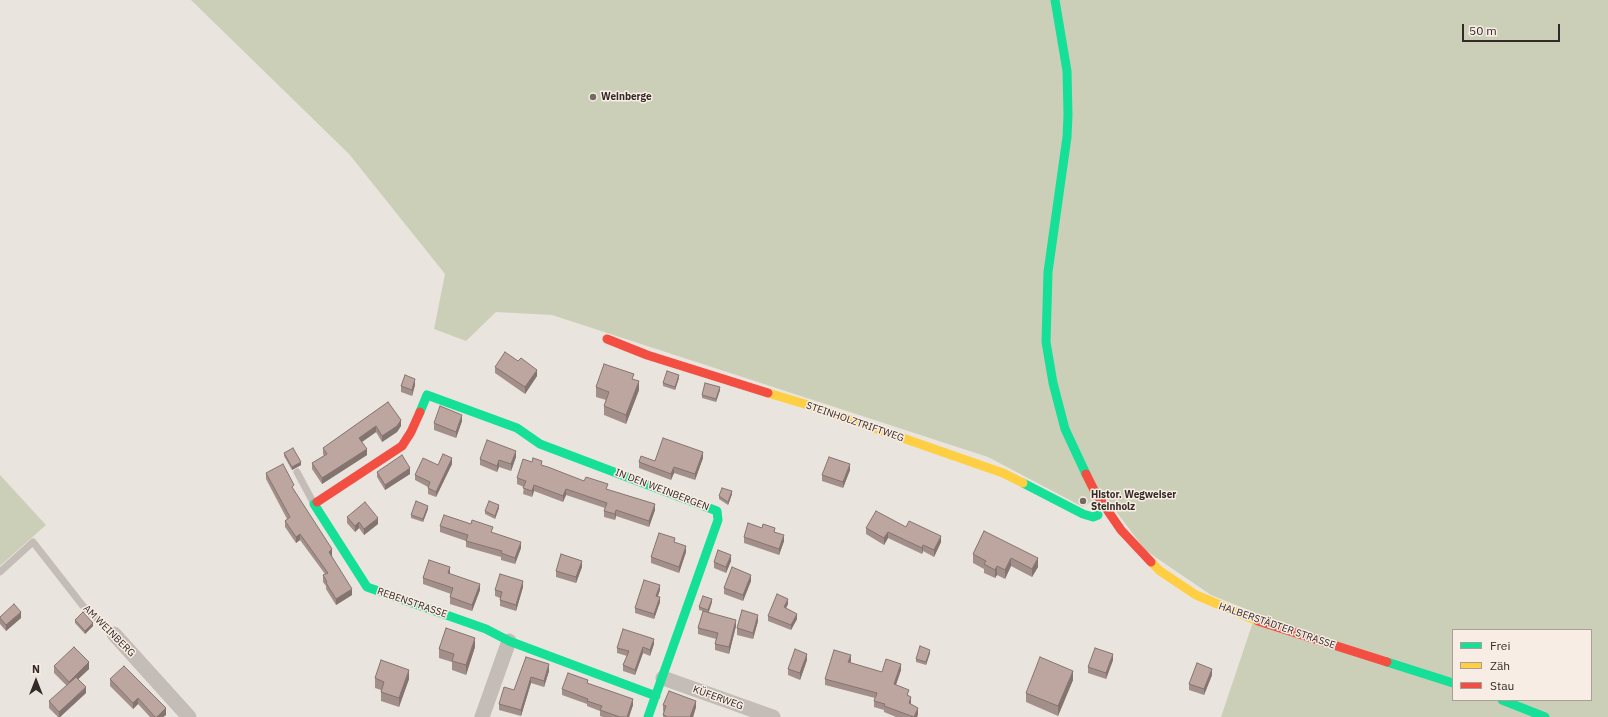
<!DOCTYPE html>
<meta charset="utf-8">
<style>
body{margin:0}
#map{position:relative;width:1608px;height:717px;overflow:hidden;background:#eae4de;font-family:"IBM Plex Sans",sans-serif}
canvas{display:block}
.legend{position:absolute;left:1452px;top:629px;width:140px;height:72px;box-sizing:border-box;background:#f8ede4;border:1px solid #a99f98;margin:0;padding:5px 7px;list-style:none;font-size:12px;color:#332926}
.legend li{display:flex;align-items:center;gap:8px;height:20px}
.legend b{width:20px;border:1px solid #a99f98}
.north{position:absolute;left:16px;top:661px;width:40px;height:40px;-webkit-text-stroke:3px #f8ede4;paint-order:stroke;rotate:0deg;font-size:11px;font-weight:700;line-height:16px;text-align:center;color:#332926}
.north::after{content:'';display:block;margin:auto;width:14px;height:18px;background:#332926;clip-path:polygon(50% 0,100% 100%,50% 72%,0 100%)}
.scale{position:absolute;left:1462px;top:24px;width:98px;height:18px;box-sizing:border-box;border:2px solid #332926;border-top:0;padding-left:5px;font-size:12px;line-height:14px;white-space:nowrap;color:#332926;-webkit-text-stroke:3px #f8ede4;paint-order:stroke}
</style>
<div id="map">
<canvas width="1608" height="717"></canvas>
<ul class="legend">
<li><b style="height:5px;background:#16e098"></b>Frei</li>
<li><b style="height:5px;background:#ffcf43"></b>Zäh</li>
<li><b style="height:5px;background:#f24e42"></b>Stau</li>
</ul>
<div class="north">N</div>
<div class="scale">50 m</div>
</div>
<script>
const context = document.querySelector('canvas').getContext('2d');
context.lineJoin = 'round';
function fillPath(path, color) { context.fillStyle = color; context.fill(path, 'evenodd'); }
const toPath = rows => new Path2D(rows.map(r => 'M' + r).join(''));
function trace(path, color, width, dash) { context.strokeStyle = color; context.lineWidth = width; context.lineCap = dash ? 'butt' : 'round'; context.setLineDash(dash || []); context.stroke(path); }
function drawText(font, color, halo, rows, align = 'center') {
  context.font = font + ' "IBM Plex Sans",sans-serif'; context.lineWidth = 3; context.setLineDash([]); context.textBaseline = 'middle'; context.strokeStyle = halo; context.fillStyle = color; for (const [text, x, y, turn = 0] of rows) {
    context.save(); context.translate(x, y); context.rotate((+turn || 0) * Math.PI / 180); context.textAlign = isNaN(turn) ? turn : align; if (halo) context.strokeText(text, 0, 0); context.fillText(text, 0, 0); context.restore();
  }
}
fillPath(toPath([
 [191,0,1608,0,1608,717,1221,717,1256,613,1211,595,1145,550,1103,494,1083,507,988,457,552,315,496,312,466,341,434,329,445,274,349,154],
 [1453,630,1591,630,1591,700,1453,700],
 [0,475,46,525,0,566]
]), '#cccfb8');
trace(toPath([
 [297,472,313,502],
 [0,572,33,542,83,606,114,634]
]), '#c3bcb7', 7);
trace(toPath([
 [114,634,189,717],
 [663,678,773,717],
 [482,717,509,641]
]), '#c3bcb7', 15);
trace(toPath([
 [1055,0,1067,71,1068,115,1067,137,1048,272,1046,342,1053,383,1065,429,1086,474],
 [420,412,427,395,517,428,540,444,717,511,718,520,648,717],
 [1023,483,1083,514,1093,517,1098,515],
 [317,502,314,504,367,587,486,629,509,641,656,696],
 [1387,662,1453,683],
 [1502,700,1545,717]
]), '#16e098', 9);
trace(toPath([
 [768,393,808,405,1003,473,1023,483],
 [1151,562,1160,571,1196,595,1258,621]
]), '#ffcf43', 9);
trace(toPath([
 [607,339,647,355,768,393],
 [1086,474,1095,492,1121,530,1151,562],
 [317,502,402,446,411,432,420,412],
 [1258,621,1387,662]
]), '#f24e42', 9);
fillPath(toPath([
 [495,367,537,376,525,394,495,373],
 [679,378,675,390,663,386,663,383],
 [634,380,639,390,626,424,604,415,604,406,606,400,596,397,596,387],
 [415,385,412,396,401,392,401,386],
 [720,390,716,402,702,398,702,395],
 [388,402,401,426,397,432,382,442,376,432,362,442,367,455,322,484,312,469,312,463,324,456,323,454,323,448],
 [462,421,456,438,434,430,434,423],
 [284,453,301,465,292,470,284,456],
 [516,457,511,471,499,467,497,472,480,465,480,459],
 [703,458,695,480,674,473,671,480,639,468,639,462],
 [452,464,436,497,428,494,428,487,415,480,415,475,438,465],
 [542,466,608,490,655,510,649,527,616,516,615,520,604,517,604,511,605,508,566,495,563,502,534,491,532,497,523,494,524,487,517,484,517,478],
 [850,470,843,488,822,481,822,475],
 [377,472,410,474,385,490,377,477],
 [266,473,294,490,332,556,331,556,352,595,336,605,326,589,326,586,323,582,323,575,325,574,300,540,296,543,285,527,285,521,287,519,266,479],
 [732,494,728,505,719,499,719,496],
 [499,508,495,519,485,514,485,511],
 [428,509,423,522,411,518,411,515],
 [347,517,378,524,364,535,359,528,355,532,347,523],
 [440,526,493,533,521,548,515,564,501,560,501,557,466,547,466,541,440,532],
 [906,527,941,542,934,557,923,551,922,554,888,538,884,545,866,534,866,528],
 [762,528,775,532,784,541,779,555,744,543,744,537],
 [984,531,1038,567,1032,577,1011,566,1005,579,997,575,995,578,984,573,984,569,973,563,973,554],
 [686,552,679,573,651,563,651,557],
 [731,561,726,573,714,568,714,562],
 [582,567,576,583,556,577,556,571],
 [450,573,449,574,480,590,472,611,450,604,450,597,451,594,423,584,423,578],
 [751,581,743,601,724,594,724,588],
 [523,587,516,611,500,606,500,598,495,596,495,590],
 [660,590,658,596,660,602,654,619,635,613,635,608],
 [712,602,709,612,736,626,729,654,715,650,715,644,716,639,698,634,698,628,703,611,699,610,699,607],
 [788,604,786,608,797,619,791,630,768,621,768,616],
 [0,617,21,618,6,631,0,624],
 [75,620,93,626,85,634,75,623],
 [758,621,753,639,737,635,737,628],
 [654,644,650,656,643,653,635,675,623,671,623,665,627,656,617,653,617,648],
 [475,647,466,675,452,670,452,662,439,658,439,649],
 [930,653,926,665,916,662,916,659],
 [526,657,549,671,544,687,531,683,521,716,499,710,499,704,514,690],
 [807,660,800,680,788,675,788,669],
 [1113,660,1106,679,1088,673,1088,667],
 [851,661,850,663,882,672,901,670,896,685,909,696,911,703,911,704,918,714,917,717,896,717,884,712,884,710,874,707,874,701,875,698,825,685,825,679],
 [54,666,89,669,78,679,86,693,60,717,58,717,49,708,49,701,67,686,54,673],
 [1212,675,1204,695,1189,690,1189,684],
 [375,678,409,679,399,707,381,701,381,690,375,688],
 [110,679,166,715,163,717,150,717,138,704,133,709,110,686],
 [1073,680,1058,716,1026,702,1026,693],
 [588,684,633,705,629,717,603,717,600,716,600,711,587,706,587,704,562,695,562,689],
 [663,705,696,707,693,717,663,717,664,712,663,711]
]), '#a38f8a');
fillPath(toPath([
 [537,370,537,376,525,394,525,387],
 [679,375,679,378,675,390,675,387],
 [415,379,415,385,412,396,412,390],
 [639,381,639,390,626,424,626,415],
 [720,387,720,390,716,402,716,399],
 [462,415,462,421,456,438,456,432],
 [401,420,401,426,397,432,382,442,382,436],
 [376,426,376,432,359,444,359,438],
 [367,449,367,455,322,484,322,478],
 [516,451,516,457,511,471,511,464],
 [703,452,703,458,695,480,695,474],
 [452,458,452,464,436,497,436,492],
 [499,460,499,467,497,472,497,466],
 [301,462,301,465,292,470,292,467],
 [850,464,850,470,843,488,843,482],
 [674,467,674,473,671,480,671,474],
 [410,468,410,474,385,490,385,485],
 [534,485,534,491,532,497,532,491],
 [566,489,566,495,563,502,563,496],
 [732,491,732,494,728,505,728,502],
 [655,504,655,510,649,527,649,521],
 [499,505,499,508,495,519,495,516],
 [428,506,428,509,423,522,423,519],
 [616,510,616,516,615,520,615,514],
 [378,518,378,524,364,535,364,529],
 [359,522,359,528,355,532,355,526],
 [888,532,888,538,884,545,884,538],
 [300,534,300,540,296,543,296,537],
 [784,535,784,541,779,555,779,549],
 [941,536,941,542,934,557,934,550],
 [521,542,521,548,515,564,515,558],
 [923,545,923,551,922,554,922,548],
 [686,546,686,552,679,573,679,567],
 [332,549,332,556,329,558,329,552],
 [731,555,731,561,726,573,726,567],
 [1011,558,1011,566,1005,579,1005,570],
 [1038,558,1038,567,1032,577,1032,569],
 [582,561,582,567,576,583,576,577],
 [997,566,997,575,995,578,995,570],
 [450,567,450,573,448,580,448,573],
 [751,575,751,581,743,601,743,595],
 [523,581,523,587,516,611,516,605],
 [480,584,480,590,472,611,472,605],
 [660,585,660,590,656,601,656,596],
 [352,589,352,595,336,605,336,599],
 [660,597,660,602,654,619,654,614],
 [712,599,712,602,708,613,708,610],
 [788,599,788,604,784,612,784,607],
 [21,612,21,618,6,631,6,625],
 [797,614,797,619,791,630,791,625],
 [758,615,758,621,753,639,753,633],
 [736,620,736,626,729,654,729,647],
 [93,623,93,626,85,634,85,631],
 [475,638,475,647,466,675,466,665],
 [654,639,654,644,650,656,650,650],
 [643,647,643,653,635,675,635,670],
 [930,650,930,653,926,665,926,662],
 [807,654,807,660,800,680,800,673],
 [1113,654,1113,660,1106,679,1106,673],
 [851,655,851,661,848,668,848,662],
 [89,662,89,669,69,688,69,682],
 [549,664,549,671,544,687,544,681],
 [901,664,901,670,894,690,894,684],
 [1212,669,1212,675,1204,695,1204,689],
 [409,670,409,679,399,707,399,698],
 [1073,671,1073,680,1058,716,1058,706],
 [531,677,531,683,521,716,521,710],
 [86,687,86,693,60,717,59,717,59,712],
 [911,697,911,703,909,709,909,703],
 [138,698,138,704,133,709,133,703],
 [633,699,633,705,629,717,627,717],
 [696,701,696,707,693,717,690,717],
 [166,708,166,715,163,717,157,717],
 [918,708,918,714,917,717,914,717]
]), '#847470');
const building = toPath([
 [505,352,518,361,521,358,537,370,525,387,495,367,505,352],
 [604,364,634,374,632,379,639,381,626,415,604,406,609,392,596,387,604,364],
 [667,371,679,375,675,387,663,383,667,371],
 [405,375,415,379,412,390,401,386,405,375],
 [705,383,720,387,716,399,702,395,705,383],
 [388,402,401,420,397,426,382,436,376,426,359,438,367,449,322,478,312,463,327,454,323,448,388,402],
 [440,406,462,415,456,432,434,423,440,406],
 [663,438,703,452,695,474,674,467,671,474,639,462,641,456,655,461,663,438],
 [487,440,516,451,511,464,499,460,497,466,480,459,487,440],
 [293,448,301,462,292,467,284,453,293,448],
 [443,454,452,458,436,492,428,488,430,482,415,475,423,458,438,465,443,454],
 [402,455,410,468,385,485,377,472,402,455],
 [829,457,850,464,843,482,822,475,829,457],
 [533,458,542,461,541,465,548,467,584,481,586,477,608,484,606,489,655,504,649,521,616,510,615,514,604,511,607,503,566,489,563,496,534,485,532,491,523,488,526,481,517,478,523,459,532,462,533,458],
 [283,464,294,485,292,487,332,549,329,552,352,589,336,599,326,583,327,582,323,575,328,573,300,534,296,537,285,521,290,517,266,473,283,464],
 [722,488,732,491,728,502,719,496,722,488],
 [416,501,428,506,423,519,411,515,416,501],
 [489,501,499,505,495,516,485,511,489,501],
 [365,502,378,518,364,529,359,522,355,526,347,517,365,502],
 [876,511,906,527,909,521,941,536,934,550,923,545,922,548,888,532,884,538,866,528,876,511],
 [444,515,471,524,472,520,493,527,491,532,521,542,515,558,501,553,502,551,466,541,468,535,440,526,444,515],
 [748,523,762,528,763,524,775,528,774,532,784,535,779,549,744,537,748,523],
 [984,531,1038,558,1032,569,1011,558,1005,570,997,566,995,570,984,564,986,561,973,554,984,531],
 [659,533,675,538,674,542,686,546,679,567,651,557,659,533],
 [718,550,731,555,726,567,714,562,718,550],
 [561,554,582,561,576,577,556,571,561,554],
 [429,560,450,567,448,573,480,584,472,605,450,597,453,588,423,578,429,560],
 [732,567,751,575,743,595,724,588,732,567],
 [500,574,523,581,516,605,500,600,502,592,495,590,500,574],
 [644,580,660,585,656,596,660,597,654,614,635,608,644,580],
 [777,594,788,599,784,607,797,614,791,625,768,616,777,594],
 [703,596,712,599,708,610,699,607,703,596],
 [14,604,21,612,6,625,0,618,0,617,14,604],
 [742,610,758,615,753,633,737,628,742,610],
 [703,611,736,620,729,647,715,644,718,633,698,628,703,611],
 [83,612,93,623,85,631,75,620,83,612],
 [446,628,475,638,466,665,452,661,454,654,439,649,446,628],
 [623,629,654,639,650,650,643,647,635,670,623,665,629,651,617,648,623,629],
 [920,646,930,650,926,662,916,659,920,646],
 [74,647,89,662,69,682,54,666,74,647],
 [1095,648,1113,654,1106,673,1088,667,1095,648],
 [795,649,807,654,800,673,788,669,795,649],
 [834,650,851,655,848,662,882,672,886,659,901,664,894,684,909,690,907,695,911,697,909,703,918,708,914,717,884,706,885,704,874,701,877,693,825,679,834,650],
 [526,657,549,664,544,681,531,677,521,710,499,704,504,687,514,690,526,657],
 [1040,657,1073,671,1058,706,1026,693,1040,657],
 [381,660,409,670,399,698,381,692,384,682,375,678,381,660],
 [1197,663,1212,669,1204,689,1189,684,1197,663],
 [124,666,166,708,157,717,155,717,138,698,133,703,110,679,124,666],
 [568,673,588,680,587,683,633,699,627,717,620,717,600,710,602,706,587,701,588,699,562,689,568,673],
 [76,677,86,687,59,712,49,701,76,677],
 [669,691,696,701,690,717,666,717,666,716,663,715,666,706,663,705,669,691]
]);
fillPath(building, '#bda6a0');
trace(building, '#847470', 1);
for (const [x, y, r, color] of [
 [593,97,4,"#736a66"],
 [1083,501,4,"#736a66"]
]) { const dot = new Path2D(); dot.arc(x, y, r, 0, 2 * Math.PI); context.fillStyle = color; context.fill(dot); trace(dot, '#f8ede4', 1.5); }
drawText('bold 10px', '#332926', '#f8ede4', [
 ["Weinberge",601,97],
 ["Histor. Wegweiser",1091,495],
 ["Steinholz",1091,507]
], 'left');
drawText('10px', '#332926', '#f8ede4', [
 ["STEINHOLZTRIFTWEG",855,422,19],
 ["IN DEN WEINBERGEN",662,490,21],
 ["REBENSTRASSE",412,603,19],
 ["HALBERSTÄDTER STRASSE",1277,626,19],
 ["AM WEINBERG",109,631,45],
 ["KÜFERWEG",718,698,20]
]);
</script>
